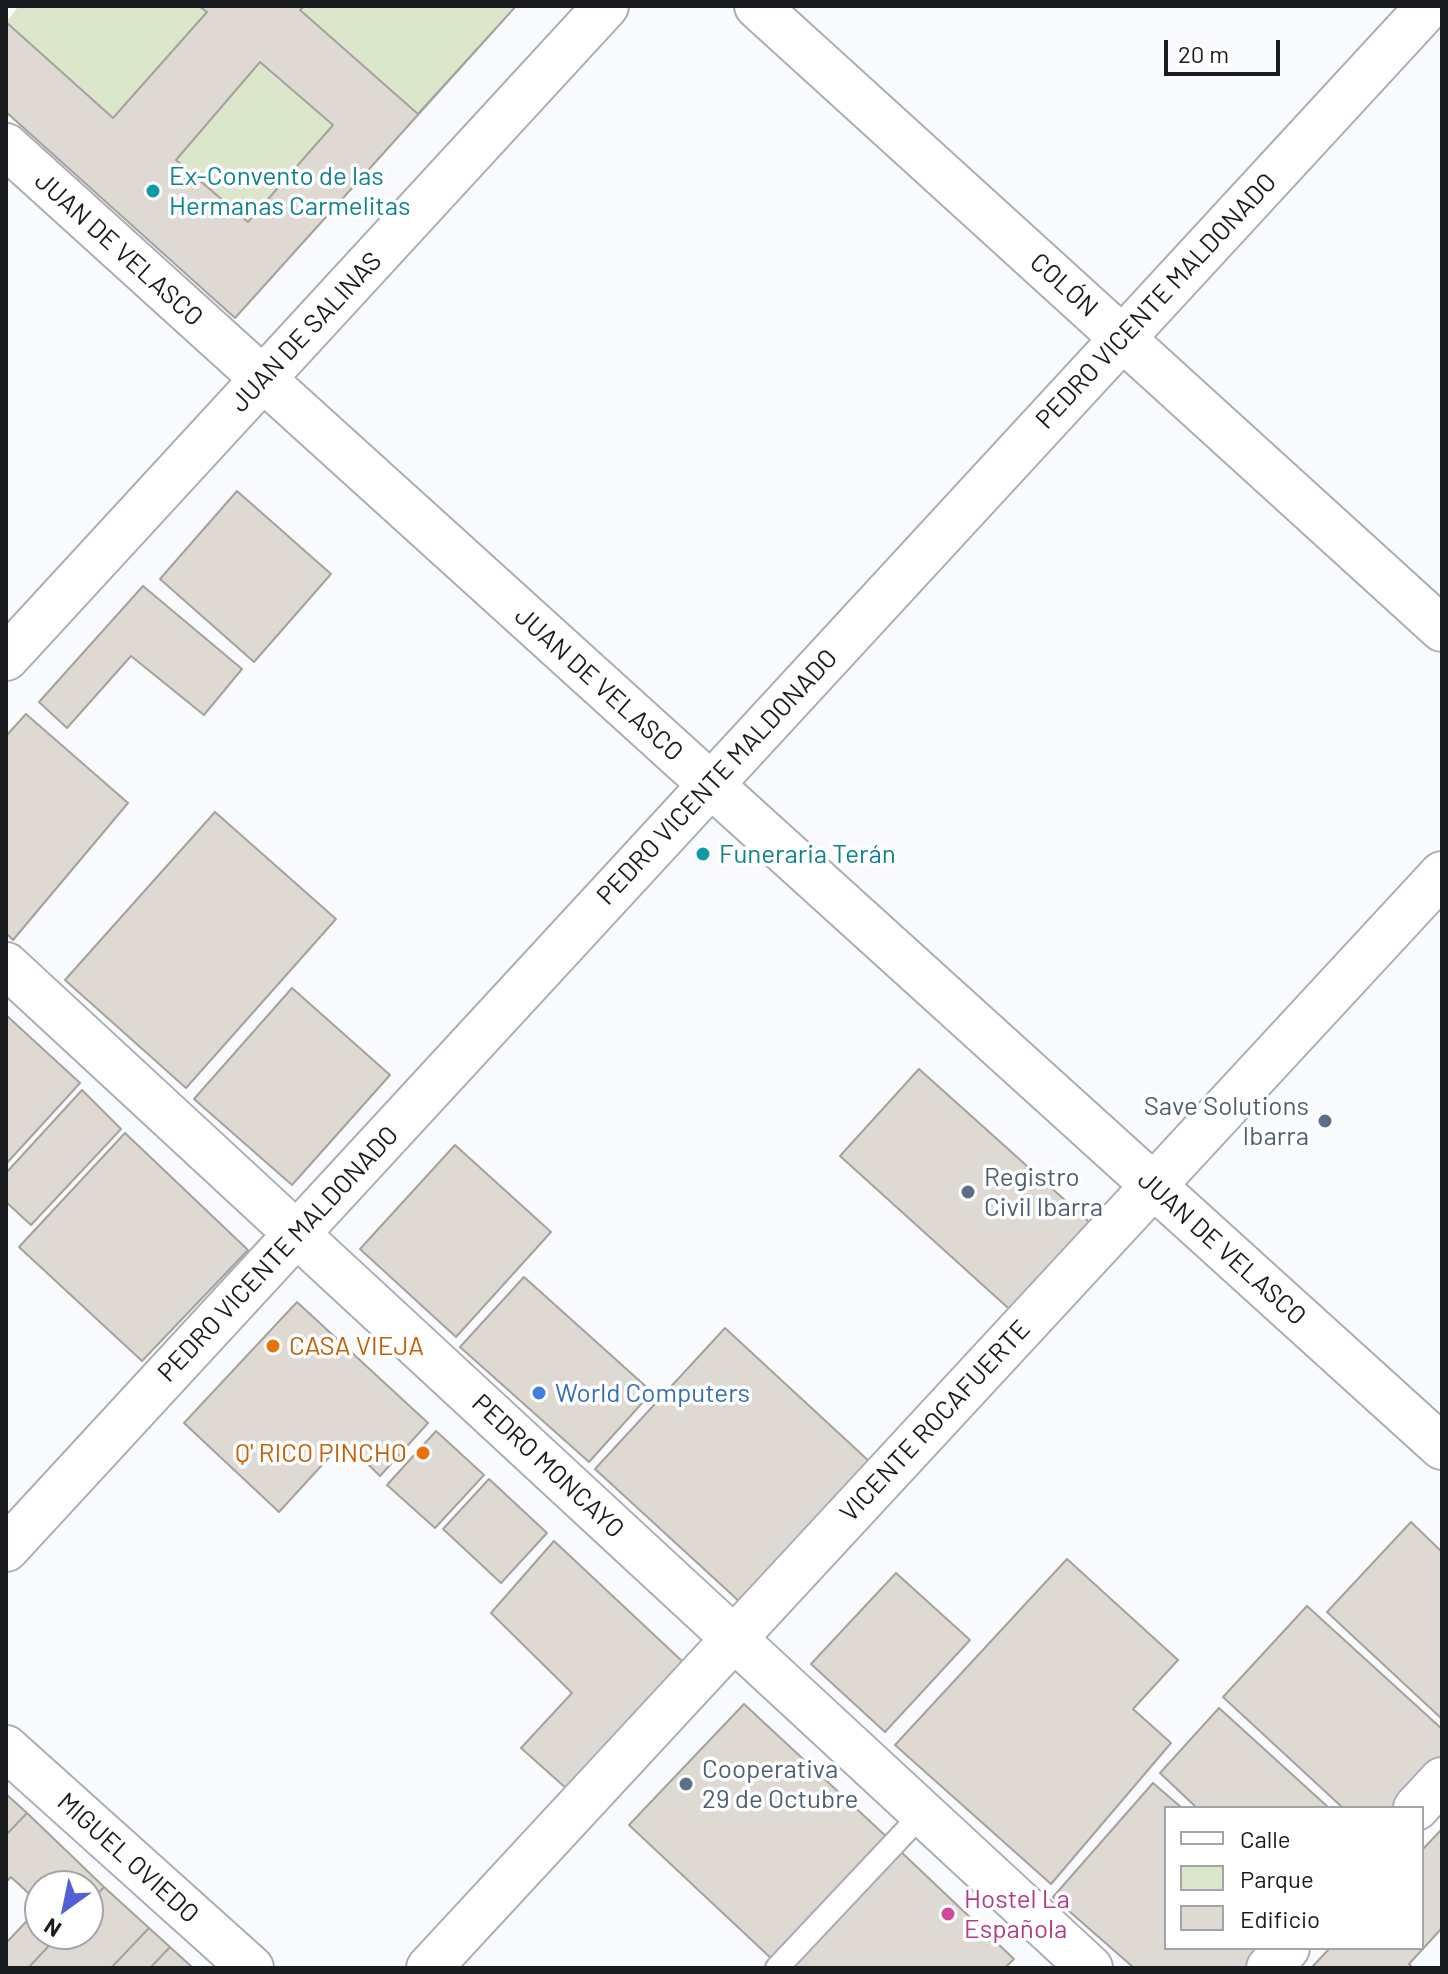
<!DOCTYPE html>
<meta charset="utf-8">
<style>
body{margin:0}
#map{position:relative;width:1448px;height:1974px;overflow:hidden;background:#f8fafe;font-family:Barlow,sans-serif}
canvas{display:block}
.frame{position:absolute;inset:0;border:8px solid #1a1b1e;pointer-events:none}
.legend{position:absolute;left:1164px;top:1806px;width:260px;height:144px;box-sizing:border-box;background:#fff;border:2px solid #a3a4a5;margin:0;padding:10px 14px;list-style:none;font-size:24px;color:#1a1b1e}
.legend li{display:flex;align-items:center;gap:16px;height:40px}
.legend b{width:40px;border:2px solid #a3a4a5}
.north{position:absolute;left:24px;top:1870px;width:80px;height:80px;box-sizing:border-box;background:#fff;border:2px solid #a3a4a5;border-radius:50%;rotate:213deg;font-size:22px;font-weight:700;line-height:32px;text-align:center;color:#1a1b1e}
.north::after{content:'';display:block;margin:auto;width:28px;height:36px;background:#545fd6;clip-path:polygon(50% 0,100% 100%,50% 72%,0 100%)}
.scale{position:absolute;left:1164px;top:40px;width:116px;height:36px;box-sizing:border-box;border:4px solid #1a1b1e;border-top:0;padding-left:10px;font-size:24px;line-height:28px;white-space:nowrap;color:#1a1b1e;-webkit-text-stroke:6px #fff;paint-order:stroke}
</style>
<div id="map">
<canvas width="1448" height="1974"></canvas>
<div class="frame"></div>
<ul class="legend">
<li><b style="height:10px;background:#fff"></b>Calle</li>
<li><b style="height:22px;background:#dbe6ca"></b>Parque</li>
<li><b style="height:22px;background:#ded9d3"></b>Edificio</li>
</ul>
<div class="north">N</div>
<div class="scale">20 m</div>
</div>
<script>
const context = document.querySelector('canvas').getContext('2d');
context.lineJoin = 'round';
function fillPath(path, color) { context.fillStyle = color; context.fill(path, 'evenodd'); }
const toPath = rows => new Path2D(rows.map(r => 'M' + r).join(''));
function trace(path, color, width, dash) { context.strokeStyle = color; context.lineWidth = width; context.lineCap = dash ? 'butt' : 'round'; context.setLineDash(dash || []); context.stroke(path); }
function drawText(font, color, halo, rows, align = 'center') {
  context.font = font + ' Barlow,sans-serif'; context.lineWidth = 7; context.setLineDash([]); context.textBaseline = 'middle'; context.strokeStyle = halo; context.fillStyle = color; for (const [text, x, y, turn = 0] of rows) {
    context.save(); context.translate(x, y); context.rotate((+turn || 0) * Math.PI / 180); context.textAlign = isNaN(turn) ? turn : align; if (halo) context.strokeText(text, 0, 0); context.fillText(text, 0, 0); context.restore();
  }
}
fillPath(toPath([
 [19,6,199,6,207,12,113,118,6,22],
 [304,6,514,6,418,114,300,10],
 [260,62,333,125,248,222,176,160]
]), '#dbe6ca');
const building = toPath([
 [199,6,304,6,300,10,418,114,516,6,235,318,6,112,6,22,113,118,207,12,199,6],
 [260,62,333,125,248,222,176,160,260,62],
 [237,491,331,574,254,662,160,579,237,491],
 [143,586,242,669,204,715,131,656,67,728,39,702,143,586],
 [26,714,128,803,13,940,6,933,6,736,26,714],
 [215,812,336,919,186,1088,65,980,215,812],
 [292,988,390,1075,292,1185,194,1099,292,988],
 [6,1015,80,1083,6,1164,6,1015],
 [919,1069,1096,1228,1017,1316,840,1156,919,1069],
 [82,1090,121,1129,31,1225,6,1202,6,1173,82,1090],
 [125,1133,248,1250,142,1361,19,1247,125,1133],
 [455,1145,551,1232,456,1337,360,1249,455,1145],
 [524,1277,652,1392,589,1462,460,1347,524,1277],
 [297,1302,428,1423,380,1476,344,1441,279,1512,184,1423,297,1302],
 [725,1328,871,1463,741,1603,595,1469,725,1328],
 [436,1431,484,1475,435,1528,387,1485,436,1431],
 [489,1479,547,1533,501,1583,443,1529,489,1479],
 [1411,1522,1442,1552,1442,1719,1327,1612,1411,1522],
 [554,1541,683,1662,567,1789,521,1748,572,1693,491,1613,554,1541],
 [1067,1559,1178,1660,1133,1709,1171,1743,1051,1884,895,1745,1067,1559],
 [896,1573,970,1640,885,1732,811,1664,896,1573],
 [1307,1606,1442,1729,1442,1758,1396,1808,1343,1808,1223,1697,1307,1606],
 [744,1704,889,1839,774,1961,629,1825,744,1704],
 [1219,1708,1329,1808,1197,1808,1160,1773,1219,1708],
 [1153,1783,1182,1808,1166,1808,1166,1948,1267,1948,1249,1968,1134,1968,1053,1897,1153,1783],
 [6,1794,27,1813,6,1835,6,1794],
 [27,1813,104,1887,88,1904,88,1886,40,1886,40,1904,11,1877,6,1882,6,1835,27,1813],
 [1442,1829,1442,1928,1409,1964,1413,1968,1311,1968,1330,1948,1422,1948,1422,1850,1442,1829],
 [898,1849,1014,1959,1005,1968,784,1968,898,1849],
 [104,1887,149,1928,111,1968,28,1968,60,1934,88,1934,88,1904,104,1887],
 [40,1907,40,1934,60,1934,28,1968,6,1968,6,1943,40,1907],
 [149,1928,170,1947,150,1968,111,1968,149,1928],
 [170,1947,193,1968,150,1968,170,1947]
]);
fillPath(building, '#ded9d3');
trace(building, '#a5a19b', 2);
const service = toPath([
 [777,1968,923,1813]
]);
const minor = toPath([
 [757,6,1442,629],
 [6,146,1442,1447],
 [6,658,606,6],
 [6,965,1090,1968],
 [6,1549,1429,6],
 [429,1968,1442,874]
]);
const tertiary = toPath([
 [6,1748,251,1968],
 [1416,1808,1442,1780],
 [1269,1968,1287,1948]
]);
trace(service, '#aaaeb4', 26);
trace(minor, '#aaaeb4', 48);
trace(tertiary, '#aaaeb4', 48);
trace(service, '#fff', 22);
trace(minor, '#fff', 44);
trace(tertiary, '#fff', 44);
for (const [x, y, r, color] of [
 [153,191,8,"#0f9aa8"],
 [703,854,8,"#0f9aa8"],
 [1325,1121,8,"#5c6f8a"],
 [968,1192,8,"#5c6f8a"],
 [273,1346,8,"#e8710a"],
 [539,1393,8,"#3f7fe0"],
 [423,1453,8,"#e8710a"],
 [686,1784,8,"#5c6f8a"],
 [948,1914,8,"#d1479c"]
]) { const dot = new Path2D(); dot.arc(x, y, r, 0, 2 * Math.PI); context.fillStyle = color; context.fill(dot); trace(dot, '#fff', 3); }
drawText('26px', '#0d838f', '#fff', [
 ["Ex-Convento de las",169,176],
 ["Hermanas Carmelitas",169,206],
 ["Funeraria Terán",719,854]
], 'left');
drawText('26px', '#1a1b1e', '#fff', [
 ["JUAN DE VELASCO",119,249,42],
 ["COLÓN",1064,285,42],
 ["PEDRO VICENTE MALDONADO",1156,301,-47],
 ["JUAN DE SALINAS",306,332,-47],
 ["JUAN DE VELASCO",599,684,42],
 ["PEDRO VICENTE MALDONADO",717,777,-47],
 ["JUAN DE VELASCO",1222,1248,42],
 ["PEDRO VICENTE MALDONADO",278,1254,-47],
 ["VICENTE ROCAFUERTE",935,1421,-47],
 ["PEDRO MONCAYO",548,1466,43],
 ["MIGUEL OVIEDO",128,1858,42]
]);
drawText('26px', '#4e5e75', '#fff', [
 ["Save Solutions",1309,1106,"right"],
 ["Ibarra",1309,1136,"right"],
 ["Registro",984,1177],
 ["Civil Ibarra",984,1207],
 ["Cooperativa",702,1769],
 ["29 de Octubre",702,1799]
], 'left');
drawText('26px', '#c56008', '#fff', [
 ["CASA VIEJA",289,1346],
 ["Q' RICO PINCHO",407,1453,"right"]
], 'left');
drawText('26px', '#366cbe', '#fff', [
 ["World Computers",555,1393]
], 'left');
drawText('26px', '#b23c85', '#fff', [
 ["Hostel La",964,1899],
 ["Española",964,1929]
], 'left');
</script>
